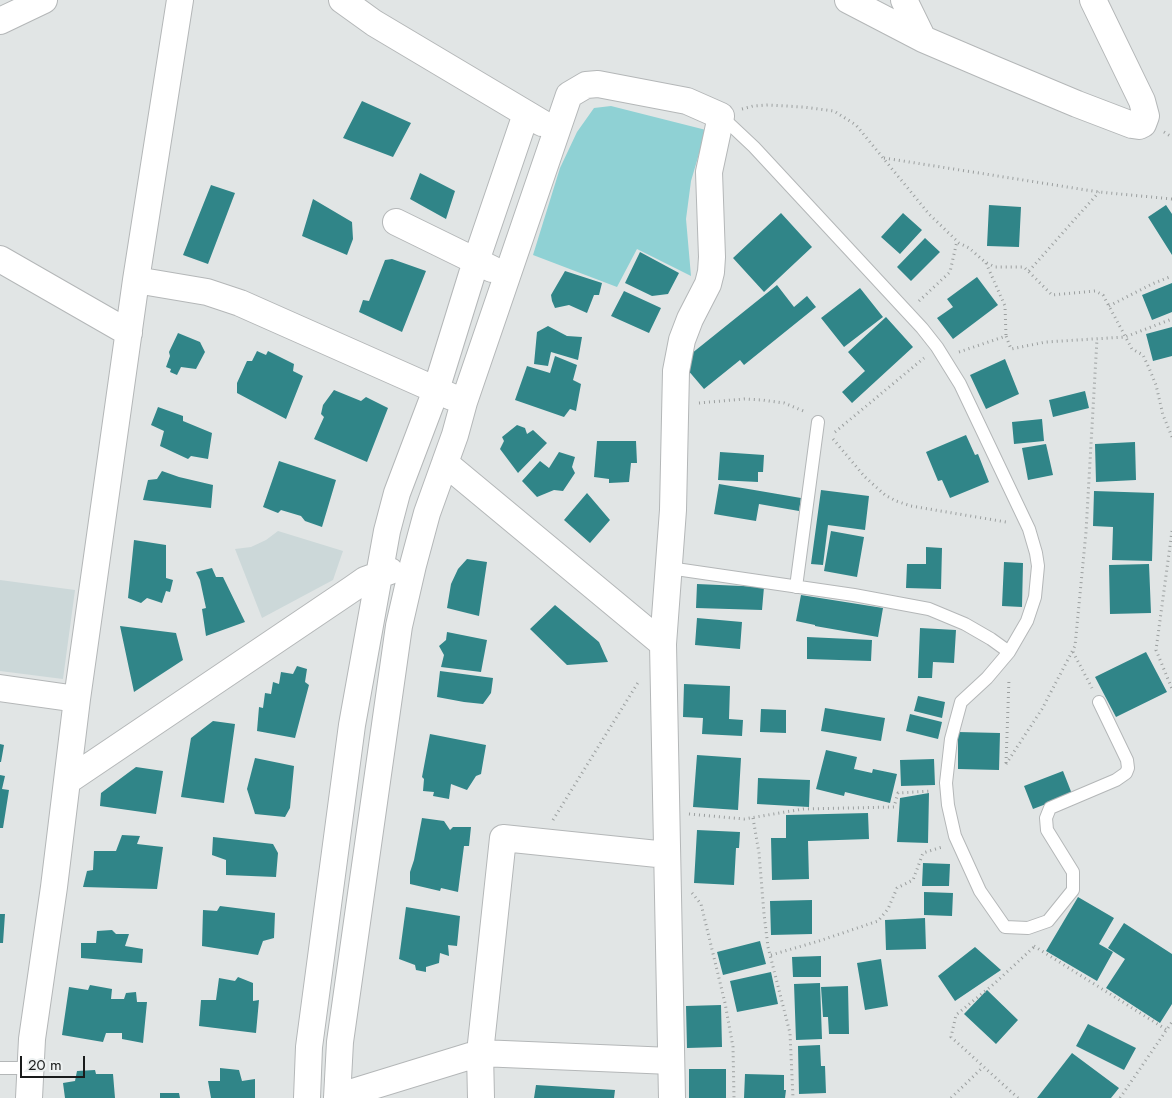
<!DOCTYPE html>
<style>
body{margin:0}
#map{position:relative;width:1172px;height:1098px;overflow:hidden;background:#e1e5e5;font-family:Jost,sans-serif}
canvas{display:block}
.scale{position:absolute;left:20px;top:1056px;width:65px;height:22px;box-sizing:border-box;border:2px solid #191b1b;border-top:0;padding-left:6px;font-size:15px;line-height:18px;white-space:nowrap;color:#191b1b;-webkit-text-stroke:4px #eef2f2;paint-order:stroke}
</style>
<div id="map">
<canvas width="1172" height="1098"></canvas>
<div class="scale">20 m</div>
</div>
<script>
const context = document.querySelector('canvas').getContext('2d');
context.lineJoin = 'round';
function fillPath(path, color) { context.fillStyle = color; context.fill(path, 'evenodd'); }
const toPath = rows => new Path2D(rows.map(r => 'M' + r).join(''));
function trace(path, color, width, dash) { context.strokeStyle = color; context.lineWidth = width; context.lineCap = dash ? 'butt' : 'round'; context.setLineDash(dash || []); context.stroke(path); }
fillPath(toPath([
 [278,531,343,551,333,580,262,618,235,549,251,547,266,540],
 [0,580,75,590,63,679,0,671]
]), '#ccd8d9');
fillPath(toPath([
 [611,106,706,130,691,181,686,219,691,276,637,249,617,287,533,255,560,168,577,132,594,108]
]), '#8fd1d4');
fillPath(toPath([
 [362,101,411,123,393,157,343,138],
 [420,173,455,191,446,219,410,199],
 [211,185,235,193,208,264,183,255],
 [313,199,352,222,353,239,347,255,302,236],
 [989,205,1021,207,1019,247,987,246],
 [1166,205,1172,214,1172,255,1148,217],
 [781,213,812,247,764,292,733,258],
 [903,213,922,230,900,254,881,237],
 [925,238,940,252,911,281,897,267],
 [640,252,679,273,668,294,652,296,625,283],
 [392,259,426,271,402,332,359,312,363,300,369,301,385,260],
 [565,271,602,283,599,295,594,295,587,313,569,305,555,308,552,301,551,295],
 [977,277,998,305,953,339,937,318,953,307,947,299],
 [1172,283,1172,312,1152,320,1142,295],
 [777,285,794,307,807,296,816,307,744,365,740,360,704,389,681,362],
 [860,288,883,317,844,347,821,318],
 [624,291,661,308,649,333,611,316],
 [886,317,913,347,852,403,842,392,865,371,848,352],
 [548,326,567,336,582,337,578,360,551,352,548,366,534,364,537,332],
 [1172,327,1172,356,1153,361,1146,334],
 [178,333,200,342,205,352,196,369,181,367,177,375,170,372,171,369,166,367,170,356,169,352],
 [257,351,266,355,268,351,294,364,293,371,303,376,286,419,237,393,237,383,247,361,252,361],
 [555,356,577,365,573,380,581,384,576,411,570,409,564,417,515,400,527,366,550,373],
 [1005,359,1019,394,986,409,970,375],
 [334,390,361,401,366,397,388,408,367,462,314,439,324,417,321,414,323,405],
 [1085,391,1089,408,1053,417,1049,400],
 [158,407,183,416,183,421,212,433,208,459,191,456,188,459,160,446,164,431,151,425],
 [1042,419,1044,441,1014,444,1012,422],
 [517,425,525,428,527,434,533,430,547,443,518,473,500,449,504,441,502,437],
 [966,435,975,455,978,454,989,482,950,498,942,480,938,481,926,452],
 [597,441,636,441,637,463,631,463,629,482,609,483,609,479,594,477],
 [1135,442,1136,480,1096,482,1095,444],
 [1046,444,1053,475,1028,480,1022,448],
 [559,452,575,457,572,467,575,473,563,491,554,490,537,497,522,481,540,461,549,468],
 [720,452,764,455,763,472,758,472,758,482,718,480],
 [279,461,336,480,322,527,305,521,301,516,281,510,278,513,263,507],
 [162,471,179,477,213,485,211,508,143,500,148,480,157,479],
 [719,484,801,498,799,511,759,504,756,521,714,514],
 [821,490,869,496,865,530,828,525,823,565,811,564],
 [1094,491,1154,493,1152,561,1112,560,1113,527,1093,526],
 [587,493,610,520,590,543,564,520],
 [831,531,864,537,857,577,824,571],
 [134,540,166,545,166,578,173,580,170,592,166,591,162,603,147,598,141,603,128,598],
 [926,547,942,548,941,589,906,588,907,564,926,564],
 [467,559,487,562,479,616,447,608,451,584,458,569],
 [1004,562,1023,563,1022,607,1002,606],
 [1149,564,1151,613,1110,614,1109,565],
 [212,568,216,577,223,577,245,622,206,636,202,609,206,608,200,580,196,572],
 [697,584,764,587,762,610,696,608],
 [801,595,883,608,878,637,815,626,815,625,796,621],
 [555,605,599,642,608,662,567,665,530,629],
 [697,618,742,622,740,649,695,645],
 [120,626,176,633,183,660,134,692],
 [920,628,956,630,954,663,933,662,932,678,918,678],
 [447,632,487,640,481,672,441,667,444,655,439,646,446,640],
 [807,637,872,640,871,661,807,659],
 [1146,652,1167,692,1116,717,1095,677],
 [297,666,307,669,305,682,309,685,295,738,257,731,259,707,263,708,265,693,271,694,273,682,279,684,281,672,293,674],
 [440,671,493,678,491,693,483,704,464,702,437,697],
 [684,684,730,686,729,719,743,720,742,736,702,734,703,718,683,717],
 [918,696,945,702,942,718,914,711],
 [825,708,885,718,881,741,821,731],
 [761,709,786,710,786,733,760,732],
 [910,714,942,722,938,739,906,731],
 [213,721,235,724,224,803,181,797,191,738],
 [958,732,1000,733,999,770,958,769],
 [430,734,486,745,481,774,476,776,467,790,451,784,449,799,433,796,434,792,423,791,424,779,422,777],
 [0,744,4,745,1,762,0,762],
 [826,750,857,757,854,769,872,773,873,769,897,774,890,803,845,792,844,796,816,789],
 [697,755,741,758,738,810,693,807],
 [255,758,294,766,290,808,285,817,255,814,247,789],
 [934,759,935,785,901,786,900,760],
 [136,767,163,771,156,814,100,806,101,793],
 [1063,771,1072,794,1033,809,1024,786],
 [0,775,5,776,2,789,9,790,3,828,0,828],
 [758,778,810,780,809,807,757,804],
 [929,793,928,843,897,842,900,798],
 [868,813,869,839,808,841,809,879,772,880,771,838,786,838,786,815],
 [422,818,444,821,450,830,453,827,471,827,469,846,464,846,458,892,441,888,440,891,410,884,410,872,414,860],
 [697,830,740,832,739,848,736,848,734,885,694,883],
 [122,835,140,836,137,844,163,847,157,889,83,887,87,871,93,870,94,851,116,851],
 [213,837,273,844,278,853,276,877,226,875,226,860,212,855],
 [923,863,950,864,949,886,922,886],
 [924,892,953,893,952,916,924,915],
 [1078,897,1114,918,1099,944,1113,952,1097,981,1046,951],
 [812,900,812,934,771,935,770,901],
 [220,906,275,913,274,938,263,941,258,955,202,946,203,910,217,911],
 [406,907,460,916,457,946,448,945,449,956,440,953,439,963,426,967,426,972,416,970,415,965,399,959],
 [0,914,5,914,3,943,0,943],
 [925,918,926,949,886,950,885,920],
 [1124,923,1172,954,1172,1004,1160,1023,1106,988,1125,959,1108,948],
 [112,930,116,934,129,934,125,946,143,949,142,963,81,958,81,943,96,943,97,931],
 [760,941,766,964,723,975,717,952],
 [975,947,1001,970,955,1001,938,976],
 [821,956,821,977,793,977,792,957],
 [881,959,888,1006,865,1010,857,963],
 [771,972,778,1004,737,1012,730,981],
 [238,977,253,983,253,1001,259,1000,256,1033,199,1026,201,1000,216,1000,219,978,235,981],
 [820,983,822,1039,796,1040,794,984],
 [90,985,112,989,111,999,124,999,126,993,136,992,137,1002,147,1002,143,1043,122,1039,122,1033,106,1033,103,1042,62,1035,69,987,88,990],
 [848,986,849,1034,829,1034,828,1017,823,1017,821,987],
 [987,990,1018,1020,996,1044,964,1014],
 [721,1005,722,1047,687,1048,686,1006],
 [1088,1024,1136,1048,1124,1070,1076,1046],
 [820,1045,821,1066,825,1066,826,1093,799,1094,798,1046],
 [1072,1053,1119,1088,1111,1098,1037,1098],
 [220,1068,239,1070,242,1081,255,1079,255,1098,211,1098,208,1081,220,1081],
 [689,1069,726,1069,726,1098,689,1098],
 [95,1070,96,1074,113,1074,115,1098,65,1098,63,1083,75,1081,77,1071],
 [745,1074,784,1075,784,1090,786,1090,785,1098,744,1098],
 [536,1085,615,1090,614,1098,534,1098],
 [160,1093,179,1093,180,1098,160,1098]
]), '#308588');
const lane = toPath([
 [721,116,754,147,922,328,937,347,960,384,1029,529,1036,553,1038,566,1035,597,1027,621,1009,652,987,678,961,702,951,739,946,783,948,805,955,836,980,891,1005,927,1028,928,1048,921,1073,890,1073,872,1047,830,1046,818,1050,808,1116,780,1126,773,1128,768,1127,760,1099,702],
 [669,568,854,595,929,609,965,624,991,639,1009,652],
 [796,587,818,422],
 [0,1068,30,1068]
]);
const street = toPath([
 [342,0,374,23,542,123],
 [848,0,923,39,991,68,1077,104,1132,125,1139,126,1143,124,1146,116,1142,101,1093,0],
 [904,0,923,39],
 [0,21,44,0],
 [396,222,492,269],
 [0,259,129,333],
 [136,280,207,292,240,303,452,397],
 [445,463,663,644],
 [0,688,77,699],
 [69,780,352,589,365,580,390,571],
 [337,1097,480,1053,671,1061],
 [29,1098,32,1039,54,887,77,699,136,280,180,0],
 [307,1098,309,1047,352,725,387,531,397,493,436,390,476,261,526,114],
 [337,1098,340,1042,399,626,413,565,427,513,455,435,464,402,569,95,586,85,598,84,687,101,721,116,709,172,712,257,711,272,708,284,690,319,682,340,676,371,673,510,663,644,672,1098],
 [481,1098,480,1053,503,838,667,855]
]);
trace(lane, '#b4b7b8', 14);
trace(street, '#b4b7b8', 28);
trace(toPath([
 [742,109,753,106,768,105,803,107,834,111,856,125,929,214,959,243,969,248,985,262,995,267,1024,267,1052,295,1095,291,1103,295,1132,349,1143,355,1149,368,1156,385,1163,415,1172,437],
 [1164,132,1172,137],
 [884,158,1099,192,1172,199],
 [986,263,1005,306,1006,336],
 [1029,271,1099,192],
 [919,301,950,272,957,241],
 [1109,306,1152,284,1172,276],
 [959,352,1006,336,1011,349,1046,342,1125,337,1172,319],
 [699,403,744,399,762,400,784,403,806,412],
 [835,432,924,358],
 [833,439,865,477,885,495,896,501,911,506,1006,522],
 [1172,531,1156,650,1172,689],
 [1073,652,1092,688],
 [1006,763,1009,679],
 [1006,764,1042,709,1075,646,1086,532,1097,339],
 [689,814,744,819,803,809,894,807,898,793,931,791],
 [753,818,759,853,764,914,768,947,790,1033,793,1098],
 [553,820,639,681],
 [692,893,701,904,725,1003,733,1047,734,1098],
 [1034,946,1167,1030],
 [771,955,819,941,878,921,888,909,897,888,913,880,923,853,942,847],
 [951,1098,983,1067],
 [1018,1098,951,1037,956,1015,995,983,1035,946],
 [1120,1098,1172,1022]
]), '#9b9f9f', 3, [1, 4]);
trace(lane, '#fff', 12);
trace(street, '#fff', 26);
</script>
